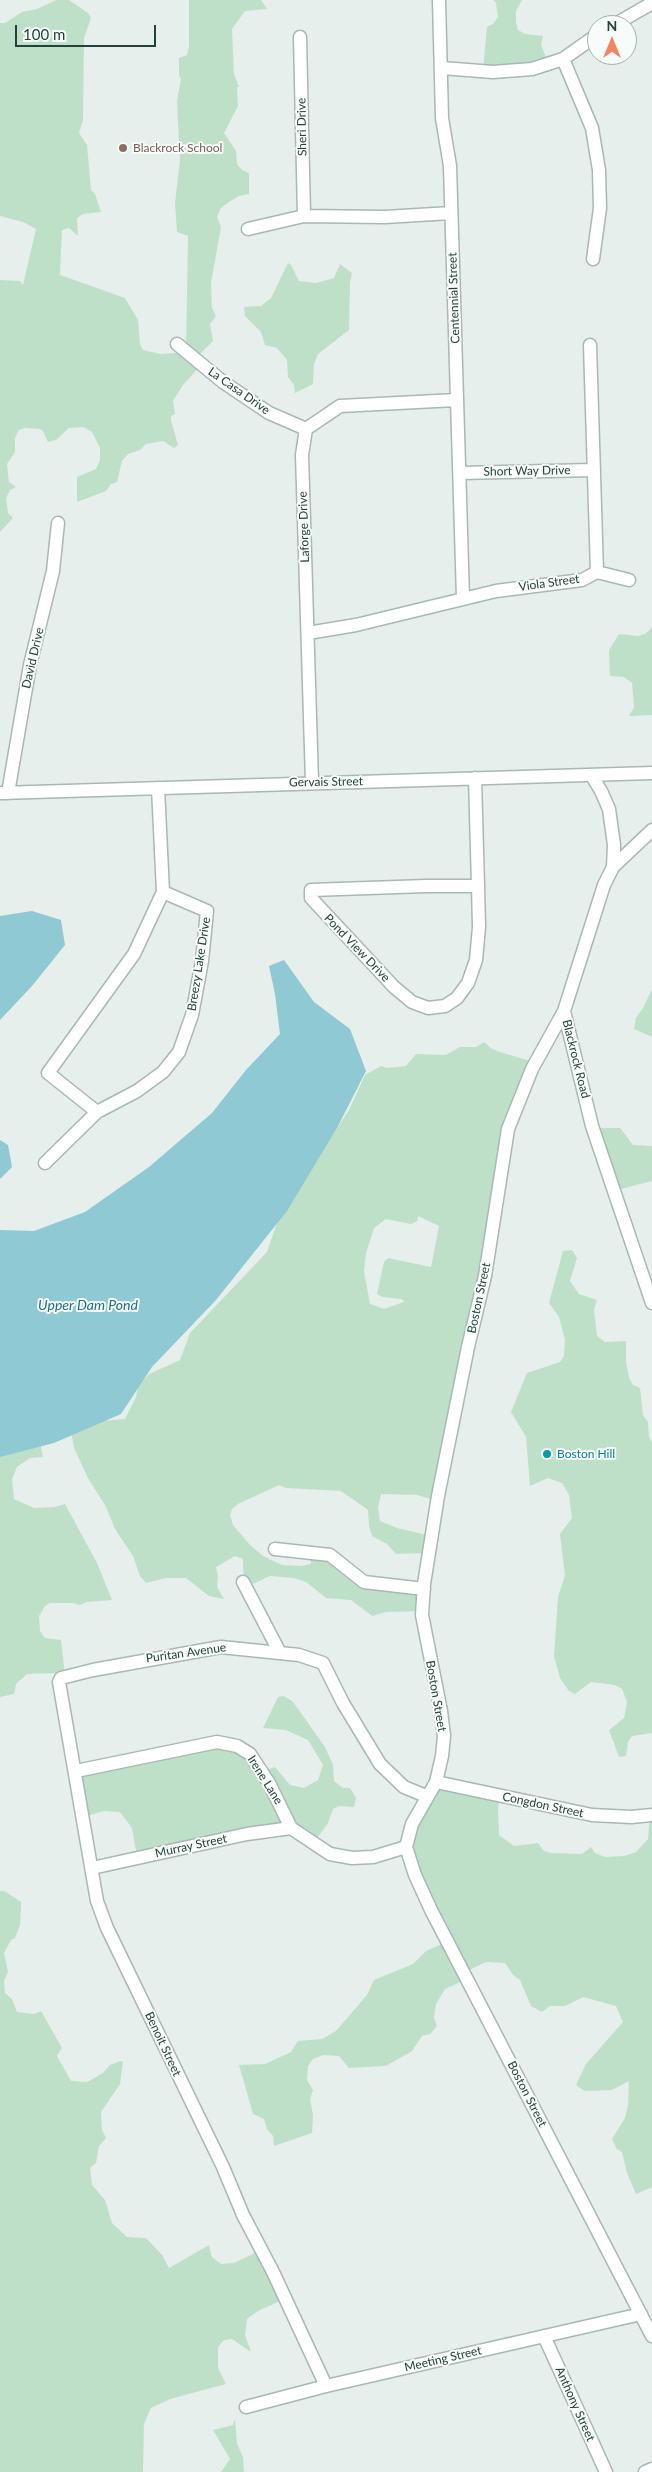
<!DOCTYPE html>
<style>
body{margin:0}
#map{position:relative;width:652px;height:2472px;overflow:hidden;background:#e6efeb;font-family:Lato,sans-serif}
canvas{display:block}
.north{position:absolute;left:587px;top:15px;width:50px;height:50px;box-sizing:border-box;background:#f7fbf9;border:1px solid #a3b1ad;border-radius:50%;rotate:0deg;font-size:14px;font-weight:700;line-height:20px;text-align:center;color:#24423a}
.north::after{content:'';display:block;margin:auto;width:18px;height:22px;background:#f4845f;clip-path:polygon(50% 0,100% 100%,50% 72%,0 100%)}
.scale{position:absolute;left:15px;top:25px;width:141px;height:22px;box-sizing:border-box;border:2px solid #24423a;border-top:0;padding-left:6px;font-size:15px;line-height:18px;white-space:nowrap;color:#24423a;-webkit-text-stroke:4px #f7fbf9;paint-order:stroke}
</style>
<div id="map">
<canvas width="652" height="2472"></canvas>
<div class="north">N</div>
<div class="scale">100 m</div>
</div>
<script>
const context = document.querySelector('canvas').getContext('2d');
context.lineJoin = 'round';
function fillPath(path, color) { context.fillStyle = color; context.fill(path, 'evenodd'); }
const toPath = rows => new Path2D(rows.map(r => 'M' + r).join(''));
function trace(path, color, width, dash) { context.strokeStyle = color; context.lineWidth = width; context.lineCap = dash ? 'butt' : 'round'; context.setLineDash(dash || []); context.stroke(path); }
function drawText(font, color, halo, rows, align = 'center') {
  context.font = font + ' Lato,sans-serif'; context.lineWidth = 4; context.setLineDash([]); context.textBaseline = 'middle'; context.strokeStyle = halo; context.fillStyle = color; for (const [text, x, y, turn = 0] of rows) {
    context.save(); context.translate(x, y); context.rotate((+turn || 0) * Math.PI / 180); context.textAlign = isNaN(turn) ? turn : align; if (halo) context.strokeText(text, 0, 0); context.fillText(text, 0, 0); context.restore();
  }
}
fillPath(toPath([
 [56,0,69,0,88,13,91,18,84,38,83,120,79,133,87,145,91,190,95,194,101,212,83,214,77,218,78,236,69,228,62,230,60,275,125,298,138,320,140,344,143,350,160,354,177,353,186,349,188,236,177,232,175,203,180,161,177,101,181,79,179,75,179,58,187,55,189,46,189,0,261,0,267,9,245,11,232,29,234,74,239,87,237,87,238,106,224,133,236,151,237,164,242,170,249,173,249,194,239,196,229,202,221,208,217,217,221,227,211,283,212,308,216,316,210,324,213,341,196,358,201,365,183,385,173,401,175,414,171,416,171,420,178,445,174,448,163,441,146,444,140,450,128,454,122,461,117,482,111,484,106,491,77,502,77,477,96,469,100,460,100,448,92,432,83,427,69,428,56,440,48,442,43,431,40,429,25,428,19,430,15,438,15,452,7,464,9,482,16,487,10,490,6,498,8,513,13,518,0,532,0,280,20,281,23,285,36,229,23,222,0,216,0,23,5,23,22,12,37,9],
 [494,0,522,0,516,11,516,22,518,30,525,34,543,36,541,44,547,61,483,70,487,27,493,24,498,17,496,3],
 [288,263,291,265,299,281,316,283,334,278,340,264,352,273,350,282,349,330,318,354,314,364,313,384,295,393,294,385,288,377,287,360,277,348,265,345,261,332,245,316,244,307,261,306,271,298],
 [652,627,652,715,629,716,634,707,632,683,624,677,610,676,609,650,619,634,638,636,645,634],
 [652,989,652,1037,634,1029,636,1018,643,1008],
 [484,1042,492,1049,503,1053,534,1062,509,1127,438,1501,417,1495,381,1494,378,1507,380,1521,397,1528,431,1536,427,1553,396,1554,387,1544,372,1536,369,1526,368,1510,341,1491,286,1488,279,1485,238,1504,232,1509,230,1515,233,1525,250,1545,263,1556,282,1565,301,1566,311,1564,311,1558,338,1560,374,1581,425,1581,422,1611,386,1612,372,1616,351,1600,326,1598,306,1582,294,1578,270,1576,248,1586,244,1581,243,1559,235,1556,216,1567,218,1576,217,1587,224,1599,209,1596,186,1578,166,1578,146,1583,140,1576,133,1556,115,1529,106,1507,88,1478,74,1448,71,1430,89,1422,125,1419,136,1397,138,1386,149,1374,180,1360,190,1333,267,1252,278,1220,288,1202,349,1110,365,1075,381,1066,387,1068,406,1066,416,1054,446,1055,460,1047,476,1047],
 [418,1216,439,1226,431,1267,388,1258,384,1262,377,1294,383,1297,402,1299,404,1302,384,1309,370,1304,364,1271,366,1253,374,1228,386,1219,411,1224,417,1221],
 [595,1128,620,1128,633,1145,652,1146,652,1181,613,1191],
 [572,1250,577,1258,570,1281,579,1294,597,1300,594,1309,597,1336,605,1342,626,1341,626,1361,629,1378,633,1385,640,1388,643,1415,648,1422,649,1437,652,1442,652,1733,632,1736,628,1742,626,1756,619,1757,609,1730,624,1718,627,1702,622,1689,615,1685,591,1682,575,1694,569,1691,560,1678,554,1656,558,1597,565,1575,560,1534,572,1518,569,1495,562,1483,548,1478,530,1486,526,1437,511,1412,527,1373,560,1362,564,1356,565,1340,559,1317,549,1303,563,1251],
 [40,1442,43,1457,30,1458,17,1467,12,1479,14,1499,34,1508,55,1507,65,1504,97,1563,112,1600,87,1602,80,1605,73,1603,50,1603,45,1606,39,1616,40,1631,45,1638,61,1640,65,1676,57,1673,27,1674,16,1684,14,1694,0,1697,0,1452],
 [284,1696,293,1702,325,1747,333,1765,334,1781,343,1788,350,1788,356,1798,354,1807,339,1806,333,1809,328,1823,316,1840,290,1826,137,1856,132,1828,120,1812,104,1811,83,1817,77,1770,187,1746,238,1745,263,1771,275,1767,290,1785,304,1788,318,1780,323,1765,308,1740,286,1730,263,1728,278,1697],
 [434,1785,500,1797,498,1808,499,1835,514,1846,538,1843,544,1851,551,1853,582,1854,591,1847,595,1853,605,1857,624,1856,636,1852,648,1839,650,1815,652,1815,652,2187,636,2194,627,2173,622,2152,617,2149,612,2139,625,2118,628,2105,629,2081,612,2090,585,2091,576,2085,586,2064,623,2022,616,2006,583,1997,565,2006,550,2006,542,2012,531,2006,520,1980,513,1975,505,1963,486,1962,467,1971,467,1979,445,1989,436,2004,434,2018,437,2026,430,2034,422,2036,412,2051,386,2066,349,2068,339,2056,323,2055,313,2059,308,2066,307,2080,313,2090,310,2099,313,2115,312,2133,274,2146,273,2136,267,2129,264,2119,253,2114,239,2065,265,2064,291,2052,298,2041,322,2039,336,2031,367,1995,374,1980,413,1964,426,1951,448,1941,407,1847],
 [0,1891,4,1891,21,1902,20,1925,15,1938,11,1940,4,1953,8,1972,4,1981,5,1993,12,1999,17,2012,34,2014,41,2011,62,2048,57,2056,71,2081,87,2082,103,2073,110,2065,120,2061,123,2062,120,2084,101,2112,102,2130,106,2138,99,2146,96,2163,90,2168,92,2185,105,2200,112,2223,127,2237,146,2238,162,2255,169,2268,209,2245,212,2257,221,2264,234,2263,261,2250,284,2299,258,2311,247,2319,245,2335,251,2352,232,2339,224,2340,218,2347,218,2368,226,2384,170,2399,151,2408,144,2424,143,2472,0,2472],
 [235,2419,237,2444,243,2457,244,2472,221,2472,230,2459,213,2430,233,2425]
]), '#bfe0c8');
fillPath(toPath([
 [32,911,61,920,65,945,32,986,0,1020,0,916],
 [284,960,314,1002,350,1029,366,1071,337,1128,287,1211,216,1300,152,1367,121,1414,54,1443,0,1457,0,1230,34,1231,85,1212,149,1167,212,1113,246,1070,280,1034,275,994,269,966],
 [0,1140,8,1145,12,1167,0,1179]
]), '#8ec9d4');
const minor = toPath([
 [439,0,442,118,450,166,463,598],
 [614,25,652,3],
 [300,37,304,216],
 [563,59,592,128,599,170,600,208,593,259],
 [442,68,493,72,532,69,563,59,597,35],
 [248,229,304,216,385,217,451,213],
 [177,344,223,382,269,413,306,429],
 [590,345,597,572],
 [460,473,593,470],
 [597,572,629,580],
 [308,633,356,625,496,591,582,580,597,572],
 [592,776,601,791,609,809,614,845,613,867],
 [475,778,478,886],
 [312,782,302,455,306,429,340,406,456,400],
 [158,788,163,892,134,954,48,1073,97,1112,137,1091,163,1072,179,1052,192,1015,202,961,207,911,163,892],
 [0,793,652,773],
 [8,793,30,665,53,571,58,523],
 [652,830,613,867,604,885,564,1011,592,1126,652,1303],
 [426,886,478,886,479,927,476,960,468,983,457,998,445,1006,428,1008,412,1002,394,987,311,898,311,890,426,886],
 [564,1011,532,1069,508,1129,485,1276,468,1347,438,1496,424,1584,422,1615,441,1711,444,1736,442,1756,436,1782,412,1824,406,1847,415,1875,431,1910,652,2336],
 [45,1163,97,1112],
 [275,1549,330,1555,364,1582,424,1589],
 [243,1582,280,1653],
 [76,1771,217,1742,237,1746,250,1754,269,1783,291,1828,330,1854,352,1858,373,1857,406,1847],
 [436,1782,592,1815,631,1817,652,1815],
 [92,1868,247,1834,291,1828],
 [544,2336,606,2472],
 [326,2386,273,2272,243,2215,223,2167,107,1928,97,1901,59,1682,61,1678,93,1670,221,1647,299,1655,323,1663,343,1703,380,1764,404,1787,426,1796],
 [246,2407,326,2386,641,2314],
 [645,2472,652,2469]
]);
trace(minor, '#a8b8b2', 15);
trace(minor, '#fff', 12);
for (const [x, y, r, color] of [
 [123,148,5,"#8d6e63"],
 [547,1454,5,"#0f9aa8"]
]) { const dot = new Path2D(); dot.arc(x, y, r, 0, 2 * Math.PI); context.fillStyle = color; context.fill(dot); trace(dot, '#f7fbf9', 2); }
drawText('12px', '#24423a', '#f7fbf9', [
 ["Sheri Drive",302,127,-91],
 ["Centennial Street",454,298,-92],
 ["La Casa Drive",239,391,35],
 ["Short Way Drive",527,471,-1],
 ["Laforge Drive",304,527,-92],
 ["Viola Street",549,583,-8],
 ["David Drive",33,658,-77],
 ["Gervais Street",326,782,-1],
 ["Pond View Drive",357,948,46],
 ["Breezy Lake Drive",199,964,-81],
 ["Blackrock Road",576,1059,76],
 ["Boston Street",479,1298,-78],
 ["Puritan Avenue",186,1653,-8],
 ["Boston Street",436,1696,80],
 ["Irene Lane",265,1780,58],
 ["Congdon Street",543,1805,12],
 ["Murray Street",191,1846,-12],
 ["Benoit Street",163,2044,65],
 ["Boston Street",527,2094,63],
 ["Meeting Street",443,2359,-13],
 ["Anthony Street",575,2404,66]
]);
drawText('12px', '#785e54', '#f7fbf9', [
 ["Blackrock School",133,148]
], 'left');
drawText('12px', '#0d838f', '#f7fbf9', [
 ["Boston Hill",557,1454]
], 'left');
drawText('italic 14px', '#1c6f80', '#f7fbf9', [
 ["Upper Dam Pond",88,1305]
]);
</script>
